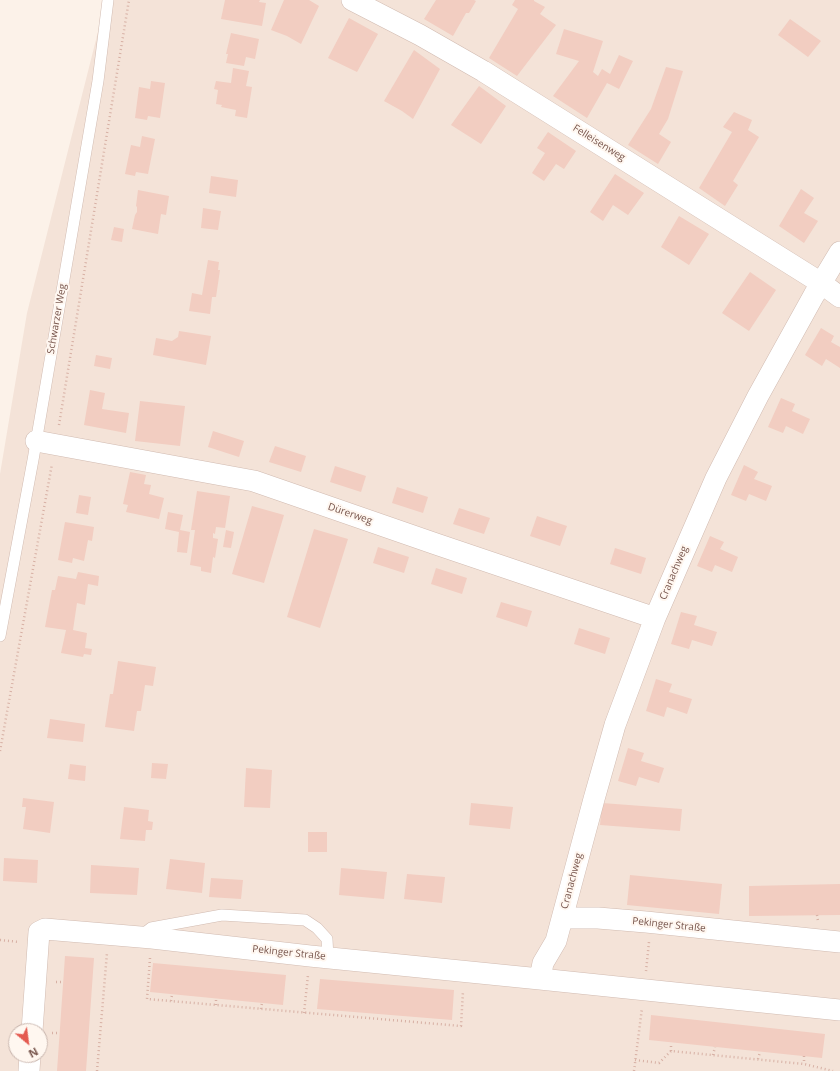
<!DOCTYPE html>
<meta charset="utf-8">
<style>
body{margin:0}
#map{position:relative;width:840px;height:1071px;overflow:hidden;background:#fcf2e9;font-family:"Open Sans",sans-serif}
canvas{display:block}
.north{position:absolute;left:8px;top:1023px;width:40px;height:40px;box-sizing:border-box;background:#fff7f0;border:1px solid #c9b6ae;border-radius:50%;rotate:151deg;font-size:11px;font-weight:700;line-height:16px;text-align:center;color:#77554c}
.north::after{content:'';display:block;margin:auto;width:14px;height:18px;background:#e45a50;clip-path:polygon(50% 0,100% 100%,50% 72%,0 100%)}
</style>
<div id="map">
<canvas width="840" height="1071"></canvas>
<div class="north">N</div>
</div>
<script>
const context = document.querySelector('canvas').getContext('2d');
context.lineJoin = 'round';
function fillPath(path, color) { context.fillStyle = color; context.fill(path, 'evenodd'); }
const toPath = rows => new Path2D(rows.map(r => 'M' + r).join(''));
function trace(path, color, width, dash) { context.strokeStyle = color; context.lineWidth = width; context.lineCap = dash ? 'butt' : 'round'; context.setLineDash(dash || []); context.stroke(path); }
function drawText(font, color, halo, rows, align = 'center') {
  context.font = font + ' "Open Sans",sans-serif'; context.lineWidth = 4; context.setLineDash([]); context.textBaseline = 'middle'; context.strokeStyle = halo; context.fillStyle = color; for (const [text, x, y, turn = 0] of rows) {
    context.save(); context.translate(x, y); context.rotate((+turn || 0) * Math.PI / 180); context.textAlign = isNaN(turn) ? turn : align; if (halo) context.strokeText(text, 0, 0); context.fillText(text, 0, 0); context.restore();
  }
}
fillPath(toPath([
 [106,0,840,0,840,1071,0,1071,0,474,27,313],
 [16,1031,40,1031,40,1055,16,1055]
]), '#f4e3d8');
fillPath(toPath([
 [225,0,260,0,259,2,266,3,262,26,221,19],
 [284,0,309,0,319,6,301,44,287,36,271,30],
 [436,0,474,0,476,1,469,13,466,13,453,36,424,19],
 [515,0,534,0,534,1,545,7,540,14,556,25,517,76,489,58,518,9,512,5],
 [349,18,378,34,357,72,328,58],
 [790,19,821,41,808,57,778,35],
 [564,29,603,41,593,72,598,76,602,69,610,74,619,55,633,61,619,89,607,83,587,118,553,96,579,61,556,54],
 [231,33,259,39,255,59,246,57,244,66,226,63,228,54,226,54],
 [414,50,440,69,413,119,402,111,384,101],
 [666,67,683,71,668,119,659,134,671,142,658,164,628,145,651,109],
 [233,68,249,71,246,86,252,87,247,118,235,116,236,110,221,107,222,105,216,104,218,90,214,89,216,81,231,83],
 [151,81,165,83,160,118,148,116,147,120,135,118,139,87,150,89],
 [479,86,506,106,481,144,451,125],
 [734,112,752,120,748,130,759,137,733,181,738,185,725,206,699,188,732,132,723,127],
 [548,132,576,151,564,169,556,164,544,181,532,173,545,153,537,148],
 [142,136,155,139,148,174,136,172,135,176,125,174,131,145,140,147],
 [615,174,644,193,628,215,613,205,603,221,590,212],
 [211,176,238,180,236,197,209,193],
 [801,189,814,198,804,213,818,221,804,243,779,226],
 [138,190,169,196,166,215,161,214,158,234,132,229,135,215,137,212,137,207,136,206],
 [203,208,221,211,218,230,201,228],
 [679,216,709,234,689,265,661,247],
 [114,227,124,229,122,242,111,240],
 [208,260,219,262,218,270,220,270,216,297,212,297,210,314,189,311,192,293,202,295],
 [750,272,776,290,749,331,722,313],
 [821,328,834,336,831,342,840,347,840,368,826,359,822,366,805,355],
 [179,331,211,336,206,365,153,355,156,338,172,341,178,337],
 [96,355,112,358,110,369,94,366],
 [90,390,105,393,102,409,129,413,126,433,84,425],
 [781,398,795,404,792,411,810,419,803,434,786,426,783,433,768,427],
 [140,401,185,406,180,446,135,441],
 [213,431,244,441,239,457,208,447],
 [275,446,306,456,301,472,269,462],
 [744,465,758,472,754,479,772,486,766,501,749,494,746,501,731,495],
 [335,466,366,476,361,492,330,482],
 [130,472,146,475,144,484,151,485,149,494,164,498,159,519,126,512,128,505,123,504],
 [397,487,428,497,423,513,392,503],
 [197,491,230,496,225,528,216,527,215,534,213,533,213,538,218,539,215,558,213,557,211,573,201,571,201,567,190,565,195,530,191,530],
 [79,495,91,497,88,515,76,513],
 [252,506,284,515,264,583,232,574],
 [459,508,490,518,484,534,453,524],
 [168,512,183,515,180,530,190,532,187,553,177,552,179,532,165,529],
 [537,516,567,526,560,546,530,536],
 [65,522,94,527,92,541,88,540,84,561,73,558,72,563,58,560],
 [314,529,348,539,320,628,287,617],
 [226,530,234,532,231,548,223,547],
 [710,536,724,542,720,549,738,557,732,572,715,565,712,572,697,566],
 [378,547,409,557,404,573,373,563],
 [615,548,646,558,641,574,610,564],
 [436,568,467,578,462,594,431,584],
 [78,572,99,576,98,586,88,584,85,605,77,603,73,630,87,633,85,648,92,649,91,655,84,654,83,657,61,653,66,630,45,627,52,590,55,590,58,576,76,579],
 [501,602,532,611,527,627,496,617],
 [681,612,697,616,694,625,717,632,712,646,692,640,689,649,671,644],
 [579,628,610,638,605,654,574,644],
 [118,661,156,667,153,686,145,685,141,711,137,711,134,731,105,727,110,694,113,694],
 [656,679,672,684,669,692,692,699,687,714,667,707,664,717,646,711],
 [50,719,85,724,83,742,47,738],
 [628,748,644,753,641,761,664,768,659,783,639,777,636,786,618,781],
 [152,763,168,764,166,779,151,778],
 [70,764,86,766,85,781,68,779],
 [246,768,272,770,270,808,244,807],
 [23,798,54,802,50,833,23,829,26,807,22,807],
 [471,803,513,807,510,829,469,825],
 [602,803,682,809,680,831,600,825],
 [124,807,149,810,148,821,153,822,152,830,146,830,145,841,120,839],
 [308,832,327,832,327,852,308,852],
 [4,858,38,860,37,883,3,881],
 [170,859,205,863,202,893,166,889],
 [91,865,139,868,137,895,90,893],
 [341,868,387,872,384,899,339,895],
 [407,874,445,877,442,903,404,899],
 [630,875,722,884,719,914,627,905],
 [211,878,243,880,241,899,209,897],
 [840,884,840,915,749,916,749,886],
 [65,956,94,958,86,1071,57,1071],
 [153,963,286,975,283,1005,150,992],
 [320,979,454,990,452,1020,317,1009],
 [651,1015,825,1034,822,1058,649,1040]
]), '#f2cdc1');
const service = toPath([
 [0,636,33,460,98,81,108,0],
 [142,935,151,928,222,915,305,920,317,928,327,939,328,958]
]);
const minor = toPath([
 [352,0,420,35,483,71,821,283,840,297],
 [36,441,254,481,436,544,655,618],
 [563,918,598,918,646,922,840,942],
 [540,979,840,1010],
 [32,1031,39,932,45,929,152,938,310,956,540,979,543,963,556,941,594,799,615,725,655,618,716,478,758,396,814,295,840,252],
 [29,1071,30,1055]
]);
trace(service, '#d1bbb1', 12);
trace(minor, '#d1bbb1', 22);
trace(toPath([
 [59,425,129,0],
 [0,751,52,464],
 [817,915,818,921],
 [0,940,19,942],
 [150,958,147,999,461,1026,463,991],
 [646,971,649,942],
 [56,982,63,982],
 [171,1001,172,995],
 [216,1005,216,999],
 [261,1009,262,1003],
 [304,1013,308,975],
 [52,1033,60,1033],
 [671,1051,671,1043],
 [713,1055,715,1047],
 [804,1056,804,1064],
 [758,1059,760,1052],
 [635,1060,659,1063,671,1051,804,1064,833,1071],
 [97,1071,107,953],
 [634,1071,642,1008]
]), '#d7b0a4', 2.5, [1, 3]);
trace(service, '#fff', 11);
trace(minor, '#fff', 21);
drawText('10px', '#77554c', '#fff7f0', [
 ["Felleisenweg",599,143,32],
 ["Schwarzer Weg",57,319,-80],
 ["Dürerweg",350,514,19],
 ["Cranachweg",674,573,-67],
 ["Cranachweg",572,881,-75],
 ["Pekinger Straße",669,925,6],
 ["Pekinger Straße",289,953,6]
]);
</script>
